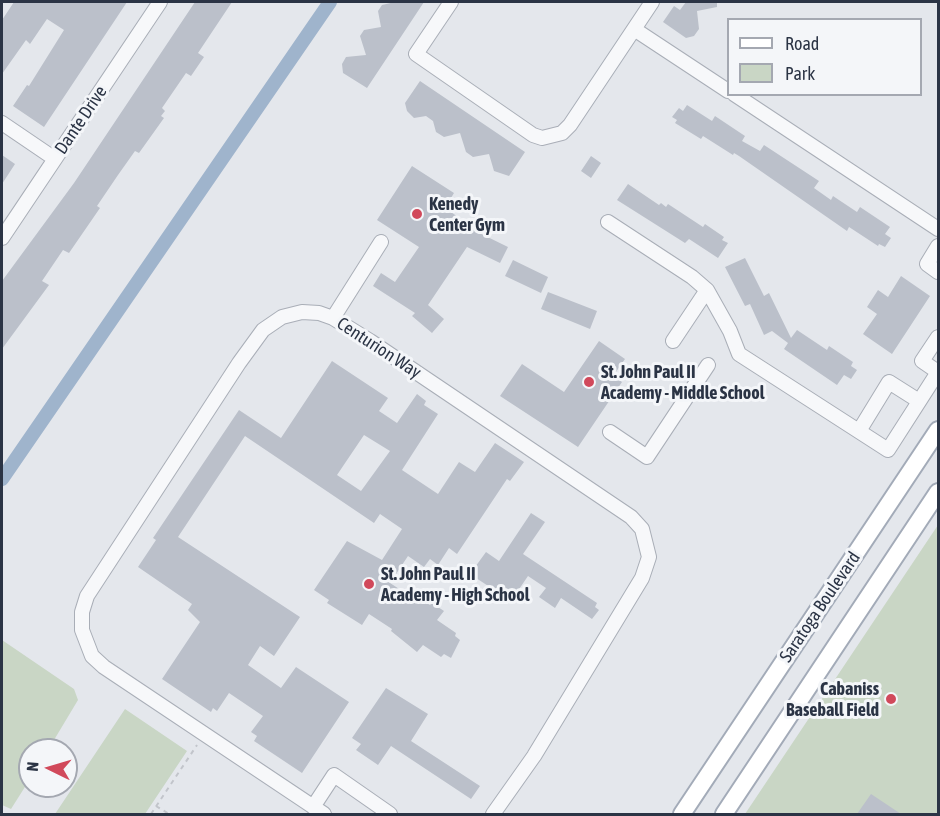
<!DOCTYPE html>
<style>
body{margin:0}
#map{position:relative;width:940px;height:816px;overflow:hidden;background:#e4e7ec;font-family:"Asap Condensed",sans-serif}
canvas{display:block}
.frame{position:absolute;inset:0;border:3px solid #2b3445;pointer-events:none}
.legend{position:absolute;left:727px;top:18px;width:195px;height:78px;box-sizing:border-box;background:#f4f6f9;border:2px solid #a4a8b1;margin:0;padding:8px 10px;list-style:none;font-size:18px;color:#2b3445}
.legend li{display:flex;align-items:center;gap:12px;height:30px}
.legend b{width:30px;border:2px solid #a4a8b1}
.north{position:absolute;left:18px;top:738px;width:60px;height:60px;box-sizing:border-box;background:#f4f6f9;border:2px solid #a4a8b1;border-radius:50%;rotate:275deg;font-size:16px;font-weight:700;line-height:24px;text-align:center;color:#2b3445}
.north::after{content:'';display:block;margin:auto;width:21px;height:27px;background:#d1495b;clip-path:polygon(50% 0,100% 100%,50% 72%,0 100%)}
</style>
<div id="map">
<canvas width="940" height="816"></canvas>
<div class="frame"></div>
<ul class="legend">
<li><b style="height:8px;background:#fff"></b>Road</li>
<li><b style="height:16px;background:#c9d6c5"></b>Park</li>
</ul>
<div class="north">N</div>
</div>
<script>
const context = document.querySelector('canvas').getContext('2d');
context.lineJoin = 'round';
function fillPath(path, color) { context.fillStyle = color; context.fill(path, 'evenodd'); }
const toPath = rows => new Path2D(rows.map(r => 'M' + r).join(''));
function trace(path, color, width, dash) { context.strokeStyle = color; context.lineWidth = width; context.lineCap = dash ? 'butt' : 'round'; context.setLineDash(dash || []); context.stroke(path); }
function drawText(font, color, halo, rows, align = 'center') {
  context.font = font + ' "Asap Condensed",sans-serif'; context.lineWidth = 6; context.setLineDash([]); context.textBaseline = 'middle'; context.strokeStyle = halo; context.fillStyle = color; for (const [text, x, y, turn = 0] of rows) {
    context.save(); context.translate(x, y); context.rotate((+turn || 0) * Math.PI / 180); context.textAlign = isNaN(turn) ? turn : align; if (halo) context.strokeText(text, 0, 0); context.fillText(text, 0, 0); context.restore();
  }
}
fillPath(toPath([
 [938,525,938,814,745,814],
 [2,640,74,689,78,700,48,750,30,750,30,779,11,809,2,805],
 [125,709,187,751,145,814,55,814]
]), '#c9d6c5');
trace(toPath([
 [2,479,330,2]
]), '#9fb4cc', 14);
fillPath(toPath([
 [14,2,127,2,44,127,13,106,27,85,29,86,64,30,47,19,30,44,26,40,2,74,2,20],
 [195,2,232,2,198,53,204,57,191,76,186,73,162,108,165,111,161,116,164,118,139,153,135,151,118,175,97,206,100,208,69,253,63,250,42,281,49,285,2,349,2,281,74,183],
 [395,2,424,2,367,88,343,73,342,64,346,57,366,55,360,36,364,30,381,27,378,11,382,5],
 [686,2,717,2,717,7,697,11,699,29,694,36,686,38,663,22,674,6,680,10],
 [420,81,525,152,509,176,494,171,489,154,473,157,466,152,460,133,444,137,436,132,433,121,426,116,414,118,407,111,405,103],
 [687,105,712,121,715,116,745,136,742,141,760,151,764,145,819,181,814,188,831,200,833,196,857,212,860,207,890,227,885,234,891,238,885,247,879,244,878,246,849,227,847,231,739,156,734,153,733,155,703,136,701,139,675,123,677,120,672,117,679,108,683,111],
 [2,155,15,164,2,184],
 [591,156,601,163,591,178,581,171],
 [412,166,454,193,445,208,461,219,459,223,508,247,500,263,467,247,428,305,444,319,432,333,412,316,415,313,373,286,381,273,395,282,419,247,377,220],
 [628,184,659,205,661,203,666,207,668,204,703,227,705,224,724,237,722,240,728,243,718,258,689,239,685,243,617,200],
 [745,258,764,296,769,293,791,338,797,330,827,350,829,346,853,362,851,366,857,370,851,379,844,375,837,385,784,349,788,343,772,331,764,335,750,304,745,306,725,267],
 [513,260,548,277,541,293,505,276],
 [901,276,930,296,892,354,863,334,877,314,867,307,878,290,888,297],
 [548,292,597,311,590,329,541,309],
 [599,341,625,359,613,376,622,382,578,447,500,396,522,364,564,392],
 [332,361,388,398,379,411,397,423,417,394,426,401,424,405,438,414,402,470,438,494,459,462,475,472,495,443,524,462,510,481,507,479,457,554,449,548,438,565,430,559,424,567,408,556,390,583,413,598,415,596,430,605,432,603,444,611,437,620,456,633,455,636,460,640,451,658,444,654,441,657,423,645,417,652,391,631,392,629,369,614,362,625,327,603,329,600,314,590,347,541,382,560,402,529,380,514,374,523,245,436,178,537,300,617,274,656,260,646,248,665,281,688,296,667,349,702,302,773,254,741,257,736,251,732,263,716,229,693,217,711,213,708,211,712,162,679,200,622,188,610,192,604,138,567,156,540,153,538,239,410,281,438],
 [364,435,390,451,361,491,337,475],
 [531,513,545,522,523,554,597,603,595,607,599,610,592,619,561,598,555,608,539,597,546,588,528,576,511,601,470,574,486,552,499,561],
 [386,688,428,714,411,741,480,786,471,799,391,746,378,765,356,750,361,744,352,738],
 [871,794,901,814,857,814]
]), '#bbc0ca');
const minor = toPath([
 [451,2,416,54,533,135,542,138,562,133,570,125,652,2],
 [634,29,728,91],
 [734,94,938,229],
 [2,123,55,159],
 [608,222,692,277,707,290,730,331,739,354,888,450,938,372],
 [2,238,160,2],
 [938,246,927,264,938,272],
 [333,318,381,242],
 [673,341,707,290],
 [938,372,922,361,938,337],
 [859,431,889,382,919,401],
 [610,432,647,457,708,365],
 [313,807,334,775,390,814],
 [324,814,104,667,92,656,82,630,82,612,87,596,239,363,263,330,282,317,302,312,319,313,333,318,370,341,631,517,642,529,649,557,642,578,534,756,493,814]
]);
const major = toPath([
 [682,814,938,430],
 [724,814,938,492]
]);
trace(minor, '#a9aeb7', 16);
trace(major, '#a3abb8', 20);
trace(toPath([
 [156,806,169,814],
 [151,814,197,745]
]), '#c2c5cb', 2, [4.5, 4.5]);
trace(minor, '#f7f8fa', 14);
trace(major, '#fff', 16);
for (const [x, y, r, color] of [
 [417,214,6,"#d1495b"],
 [589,382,6,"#d1495b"],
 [369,584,6,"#d1495b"],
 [891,699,6,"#d1495b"]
]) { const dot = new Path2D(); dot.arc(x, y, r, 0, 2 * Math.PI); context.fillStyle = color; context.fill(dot); trace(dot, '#f4f6f9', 2); }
drawText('18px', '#2b3445', '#f4f6f9', [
 ["Dante Drive",81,120,-56],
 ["Centurion Way",379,348,33],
 ["Saratoga Boulevard",820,607,-56]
]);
drawText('bold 18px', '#2b3445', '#f4f6f9', [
 ["Kenedy",429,204],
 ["Center Gym",429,225],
 ["St. John Paul II",601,372],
 ["Academy - Middle School",601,393],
 ["St. John Paul II",381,574],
 ["Academy - High School",381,595],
 ["Cabaniss",879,689,"right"],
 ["Baseball Field",879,710,"right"]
], 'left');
</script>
